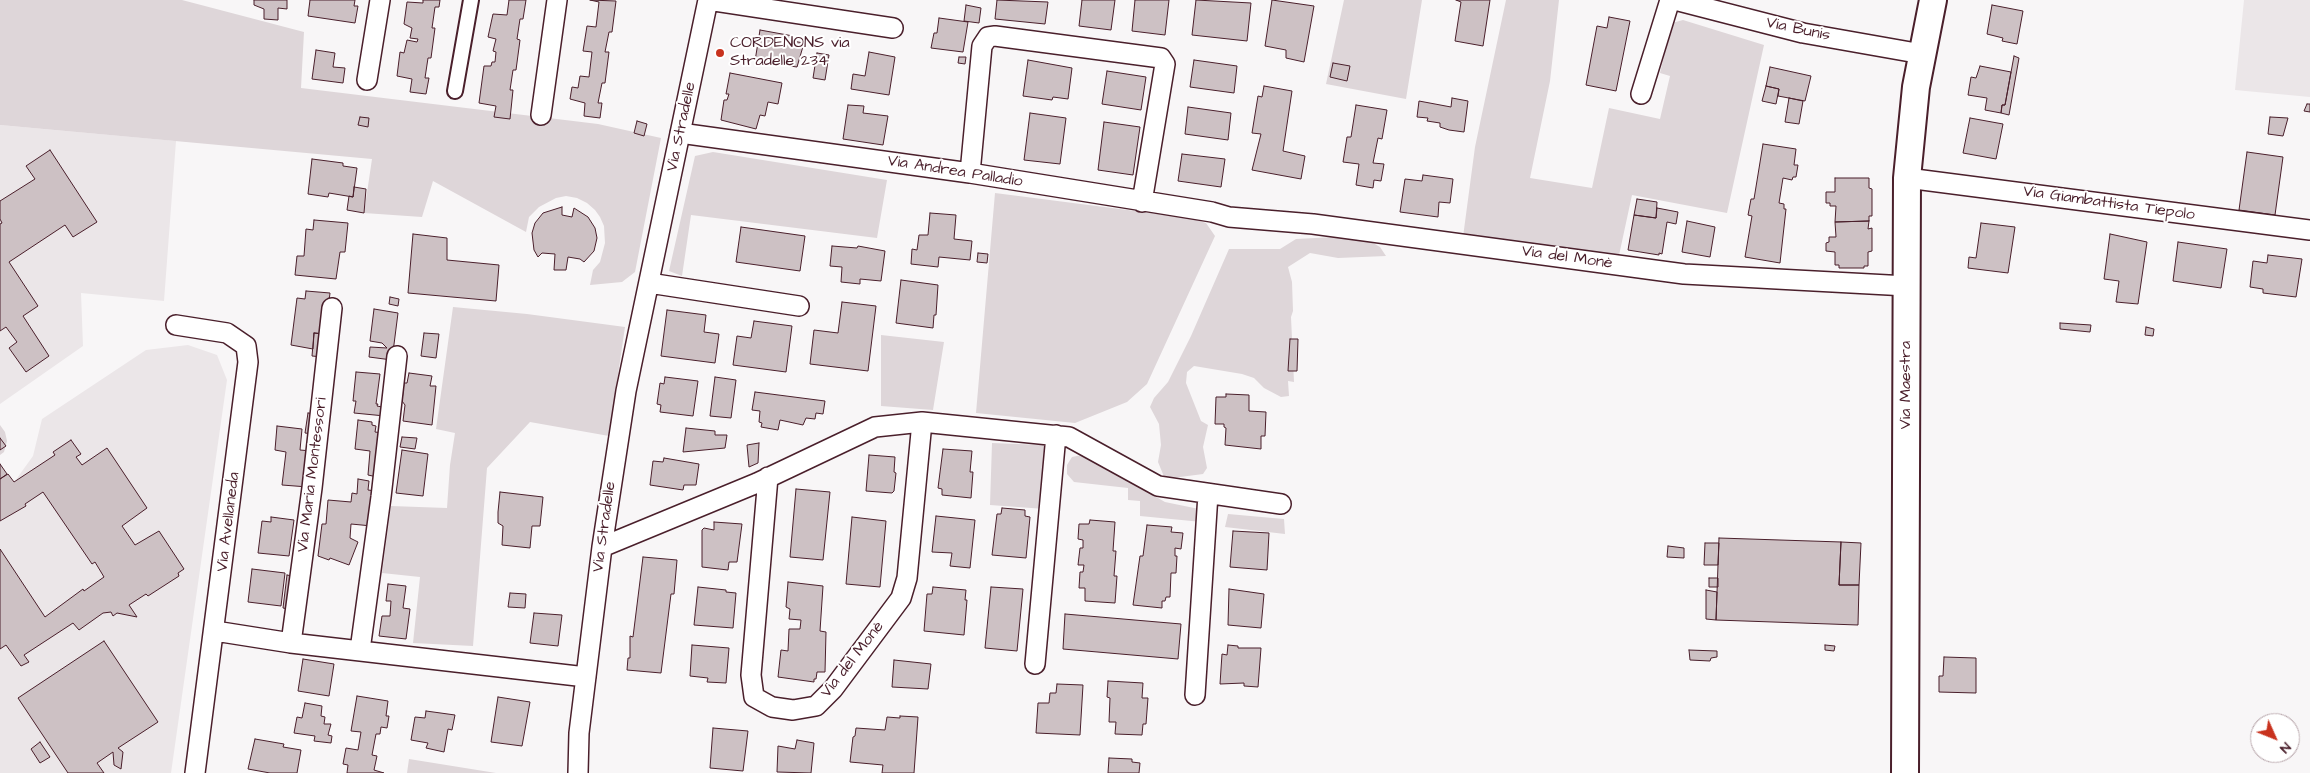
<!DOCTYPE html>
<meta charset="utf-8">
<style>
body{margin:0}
#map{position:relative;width:2310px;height:773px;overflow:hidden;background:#f8f6f7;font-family:"Architects Daughter",sans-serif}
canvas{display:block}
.north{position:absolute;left:2250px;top:713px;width:50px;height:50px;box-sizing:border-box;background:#fff;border:1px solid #b7a5aa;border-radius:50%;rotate:134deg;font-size:14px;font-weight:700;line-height:20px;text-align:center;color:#4a1f2b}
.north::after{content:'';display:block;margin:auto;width:18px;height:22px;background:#c8321e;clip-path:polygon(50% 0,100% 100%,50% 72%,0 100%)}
</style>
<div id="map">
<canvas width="2310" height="773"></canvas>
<div class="north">N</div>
</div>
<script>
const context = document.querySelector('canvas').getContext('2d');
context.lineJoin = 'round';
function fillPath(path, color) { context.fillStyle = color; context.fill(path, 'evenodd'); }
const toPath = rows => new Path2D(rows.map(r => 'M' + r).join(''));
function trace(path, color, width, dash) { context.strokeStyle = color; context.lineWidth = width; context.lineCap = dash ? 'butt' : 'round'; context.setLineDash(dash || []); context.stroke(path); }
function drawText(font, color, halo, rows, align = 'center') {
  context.font = font + ' "Architects Daughter",sans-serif'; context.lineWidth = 4; context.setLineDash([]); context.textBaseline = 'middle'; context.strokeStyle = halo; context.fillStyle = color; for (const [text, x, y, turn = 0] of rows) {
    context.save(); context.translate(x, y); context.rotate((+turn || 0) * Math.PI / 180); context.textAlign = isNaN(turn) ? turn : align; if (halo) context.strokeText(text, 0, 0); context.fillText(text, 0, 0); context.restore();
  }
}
fillPath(toPath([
 [2244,0,2310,0,2310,97,2235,90],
 [0,125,176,141,164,301,81,293,83,346,0,404],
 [188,345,217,355,227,380,171,773,0,773,0,495,7,492,33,456,42,419,146,350]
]), '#ebe6e8');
fillPath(toPath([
 [0,0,182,0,304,32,301,88,598,124,661,138,635,272,622,282,590,285,593,270,600,262,605,243,604,226,600,217,595,210,587,203,577,198,566,196,556,198,539,207,529,217,526,232,433,181,422,217,364,213,372,159,0,125],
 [1344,0,1422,0,1406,99,1326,84],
 [1506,0,1559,0,1550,81,1530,178,1592,188,1609,108,1660,119,1670,76,1660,73,1672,23,1683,20,1764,45,1727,213,1632,195,1618,260,1463,237,1475,147],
 [713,152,887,180,877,238,691,215,682,276,669,271,695,156],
 [995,193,1190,218,1206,223,1215,236,1147,384,1127,402,1075,423,976,413],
 [1335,237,1357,238,1373,243,1380,247,1386,256,1338,258,1310,253,1288,267,1292,282,1293,311,1291,317,1294,382,1288,381,1289,396,1281,397,1264,388,1254,378,1242,374,1194,366,1187,372,1186,383,1201,421,1208,425,1203,447,1207,468,1203,474,1165,479,1158,462,1161,445,1159,424,1150,407,1154,398,1168,382,1191,336,1229,249,1280,249,1296,239],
 [453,307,527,314,625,327,609,436,530,422,487,468,473,646,413,643,420,577,382,573,391,506,447,508,450,465,455,433,436,429],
 [881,335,944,342,933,410,881,406],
 [0,425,5,432,7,441,4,452,0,455],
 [992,443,1043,445,1048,448,1045,509,990,505],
 [1082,455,1165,502,1199,509,1202,522,1140,516,1140,501,1128,500,1128,488,1074,482,1067,474,1067,465,1072,457],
 [1228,514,1284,519,1285,534,1225,527],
 [409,759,496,773,407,773]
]), '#ded6d9');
const building = toPath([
 [254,0,287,0,287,9,278,8,278,20,264,19,264,9,254,5,254,0],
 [310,0,355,0,354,6,358,6,355,23,308,16,310,0],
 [423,0,440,0,439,7,435,7,432,28,435,28,431,58,428,58,425,78,429,78,426,94,410,92,412,79,397,76,400,52,404,53,407,40,417,42,418,39,410,38,412,28,404,24,407,2,423,3,423,0],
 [509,0,526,0,523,19,520,19,517,39,520,40,516,70,513,70,510,90,513,90,510,119,494,117,496,106,479,103,484,66,491,66,492,62,495,62,496,52,493,51,496,39,488,37,493,14,507,15,509,0],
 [590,0,616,1,612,32,609,32,605,52,609,52,605,83,602,83,598,103,602,103,600,118,584,116,585,103,570,99,572,87,578,88,580,76,589,77,592,52,583,51,587,26,596,27,599,2,590,0],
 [997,0,1048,2,1045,24,995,19,997,0],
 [1082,0,1115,0,1111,30,1079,26,1082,0],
 [1135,0,1169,0,1165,35,1132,31,1135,0],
 [1196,0,1251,3,1247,41,1192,35,1196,0],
 [1272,0,1314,6,1304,62,1286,58,1286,50,1265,46,1272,0],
 [1456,0,1490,0,1483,46,1455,41,1461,2,1456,0],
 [966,5,981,8,979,23,964,21,966,5],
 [1992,5,2023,11,2017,44,2002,41,2003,38,1987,34,1992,5],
 [1609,17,1630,21,1616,91,1586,85,1597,26,1607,28,1609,17],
 [939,18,968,22,963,52,931,48,934,33,937,33,939,18],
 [760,30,793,36,792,41,804,43,797,67,755,61,760,30],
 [316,50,335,53,333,67,345,68,343,83,312,79,316,50],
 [869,52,895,57,889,95,851,89,853,74,865,76,869,52],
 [817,53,829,55,825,80,813,78,817,53],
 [2014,56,2019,58,2009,115,2001,113,2002,105,2005,105,2014,56],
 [959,57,966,57,965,64,958,63,959,57],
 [1028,60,1072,68,1068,99,1053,97,1052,100,1023,96,1028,60],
 [1194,60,1237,66,1234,93,1190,87,1194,60],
 [1333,63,1350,66,1347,81,1330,77,1333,63],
 [1980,66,2011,72,2005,105,2002,105,2001,113,1985,110,1987,98,1968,95,1971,77,1976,78,1980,66],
 [1770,67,1811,76,1805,101,1778,96,1779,89,1766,86,1770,67],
 [1107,71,1146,77,1141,110,1102,104,1107,71],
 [730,73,782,83,778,104,768,102,765,116,760,115,756,129,721,120,724,100,727,100,729,94,726,94,730,73],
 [1264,86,1292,91,1283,151,1305,156,1301,179,1252,170,1261,134,1252,133,1258,96,1262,97,1264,86],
 [1766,86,1779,89,1776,104,1762,101,1766,86],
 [1452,98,1468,101,1464,132,1449,130,1440,127,1440,123,1427,121,1428,118,1417,117,1419,101,1451,107,1452,98],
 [1789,98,1803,101,1799,124,1785,122,1789,98],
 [2307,104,2310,104,2310,112,2304,111,2307,104],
 [848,105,864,106,863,113,888,116,883,145,843,139,848,105],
 [1356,105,1387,110,1382,139,1378,138,1373,163,1384,164,1381,181,1374,180,1373,188,1356,185,1359,164,1343,162,1347,137,1351,137,1356,105],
 [1188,107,1231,113,1228,140,1185,134,1188,107],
 [1030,113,1066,118,1060,164,1024,160,1030,113],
 [360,117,369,118,368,127,358,125,360,117],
 [2270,117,2288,118,2283,136,2268,134,2270,117],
 [1970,118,2003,124,1996,159,1963,153,1970,118],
 [637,121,647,124,644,136,634,133,637,121],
 [1104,122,1140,127,1133,175,1098,170,1104,122],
 [1763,144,1796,149,1794,165,1798,165,1796,177,1793,177,1792,180,1783,178,1779,203,1784,204,1784,209,1786,209,1780,263,1745,257,1752,216,1748,215,1751,199,1754,199,1763,144],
 [50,150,97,222,73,237,65,225,9,262,38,306,23,316,49,356,26,372,9,348,17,342,6,327,0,331,0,224,2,223,0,219,0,201,35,179,26,166,50,150],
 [2247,152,2283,157,2275,215,2239,210,2247,152],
 [1182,154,1225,159,1221,187,1178,181,1182,154],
 [312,159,343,163,343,166,357,168,353,197,329,193,328,197,308,194,312,159],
 [1423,175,1453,179,1450,203,1439,202,1438,217,1400,212,1405,179,1422,181,1423,175],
 [1835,178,1869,178,1869,188,1872,189,1872,216,1869,216,1869,221,1835,222,1836,206,1830,206,1830,203,1826,203,1826,192,1835,192,1835,178],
 [354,187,366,189,364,213,347,210,349,196,353,197,354,187],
 [1637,199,1657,202,1656,218,1634,215,1637,199],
 [562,207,562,215,572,217,574,208,588,217,595,228,597,238,594,251,584,262,580,259,568,257,566,270,554,270,555,254,542,253,538,257,534,250,532,233,535,223,543,213,562,207],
 [1657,208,1678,212,1676,224,1667,222,1662,254,1659,253,1659,255,1628,250,1634,215,1656,218,1657,208],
 [930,213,956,215,954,239,972,241,970,260,939,257,938,267,911,264,912,249,917,250,919,235,928,235,930,213],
 [314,220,348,223,345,252,340,252,336,279,295,275,297,256,304,256,306,229,313,230,314,220],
 [1687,221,1715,227,1710,257,1682,252,1687,221],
 [1869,221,1868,229,1872,228,1872,251,1868,252,1868,266,1864,266,1864,268,1839,268,1839,265,1835,265,1835,252,1826,251,1826,243,1829,242,1829,237,1836,237,1835,222,1869,221],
 [1981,223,2015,227,2008,273,1968,268,1969,257,1976,258,1981,223],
 [741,227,805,236,800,271,736,262,741,227],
 [413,234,447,238,447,260,499,265,496,301,408,293,413,234],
 [2110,234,2147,242,2138,304,2116,302,2119,281,2104,279,2110,234],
 [2178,242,2227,249,2221,288,2173,281,2178,242],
 [832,246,857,248,858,246,885,251,881,281,860,279,860,284,841,282,842,267,830,266,832,246],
 [978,253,988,254,987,263,977,262,978,253],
 [2268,255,2302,259,2296,297,2263,293,2263,289,2250,287,2253,261,2267,263,2268,255],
 [901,280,938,285,936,315,934,315,933,328,896,323,901,280],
 [306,291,330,293,325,334,314,333,313,349,291,345,297,298,305,299,306,291],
 [390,297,399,299,398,306,389,304,390,297],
 [842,302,876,306,868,371,810,364,814,330,838,333,842,302],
 [374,309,398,313,392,360,369,357,370,347,387,348,382,343,370,341,374,309],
 [667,310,706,315,704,332,719,334,715,363,661,356,667,310],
 [754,321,792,326,786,372,733,365,737,336,751,338,754,321],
 [2060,323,2091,325,2090,332,2060,329,2060,323],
 [2146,327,2154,329,2153,336,2145,335,2146,327],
 [314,333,325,334,323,357,312,356,314,333],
 [424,333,439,334,436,358,421,356,424,333],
 [1290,339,1298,339,1297,371,1288,371,1290,339],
 [356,372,380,374,376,404,378,404,377,406,387,408,385,416,354,413,356,401,353,401,356,372],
 [409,373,432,376,430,386,436,386,432,425,403,421,405,405,402,401,404,383,407,383,409,373],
 [665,377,698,381,693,416,660,412,661,405,657,404,660,383,664,384,665,377],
 [715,377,736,380,731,418,710,416,715,377],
 [755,392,825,401,823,414,816,413,815,419,806,418,803,425,780,420,778,430,761,427,762,423,759,422,760,411,752,410,755,392],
 [1226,394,1249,395,1249,411,1266,412,1265,436,1261,436,1261,449,1225,445,1226,428,1224,427,1224,424,1215,424,1216,397,1226,397,1226,394],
 [308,413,316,414,313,434,305,433,308,413],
 [358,420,372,422,372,425,376,426,375,432,383,433,377,477,368,475,370,451,355,449,358,420],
 [277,426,302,429,300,450,312,451,308,487,282,485,286,452,275,450,277,426],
 [686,428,715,431,715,435,727,435,725,448,683,452,686,428],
 [402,437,417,438,415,449,400,447,402,437],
 [0,438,6,446,0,450,0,438],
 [71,440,81,454,76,457,82,465,107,448,147,508,122,526,135,545,159,531,184,569,178,573,179,576,148,596,146,594,129,605,137,617,117,613,113,616,111,612,103,613,79,630,73,623,24,655,29,662,21,666,6,645,0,649,0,549,45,617,83,589,84,591,104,577,95,562,92,564,43,492,25,504,26,506,0,521,0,479,8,474,14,482,55,455,53,452,71,440],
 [759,443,758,463,749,467,747,445,759,443],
 [943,449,972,451,970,472,973,472,971,498,942,495,942,489,938,488,943,449],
 [402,450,428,454,423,496,396,493,402,450],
 [869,455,895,457,894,472,896,473,894,491,892,493,866,491,869,455],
 [664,458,699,464,696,485,684,485,683,490,650,485,653,461,663,462,664,458],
 [0,464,7,474,0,479,0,464],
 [358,479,369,481,368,490,376,491,372,526,351,524,350,538,358,542,349,565,330,558,329,560,318,556,322,524,326,524,328,500,351,502,352,493,357,494,358,479],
 [796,489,830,492,823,560,790,557,796,489],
 [500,492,543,497,540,526,532,526,530,548,502,545,503,526,498,523,498,512,500,492],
 [1002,508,1025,510,1025,516,1030,517,1026,558,992,555,997,514,1001,514,1002,508],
 [936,516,975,520,970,568,950,566,952,553,932,552,936,516],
 [271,517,294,520,289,556,258,553,262,521,271,522,271,517],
 [852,517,886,521,880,587,846,584,852,517],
 [1090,520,1115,522,1113,551,1116,551,1114,576,1117,576,1115,603,1085,601,1085,588,1079,588,1080,572,1083,572,1084,565,1078,565,1080,548,1083,548,1083,540,1078,539,1079,524,1089,524,1090,520],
 [714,522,742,524,737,562,729,562,728,570,702,567,702,530,704,528,714,530,714,522],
 [1147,525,1172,527,1171,532,1183,533,1181,549,1175,548,1175,556,1177,556,1176,573,1171,573,1170,597,1166,597,1165,601,1162,601,1162,608,1133,605,1140,556,1143,556,1147,525],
 [1233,531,1269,533,1267,570,1230,567,1233,531],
 [1719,538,1841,542,1839,585,1859,585,1858,625,1716,620,1719,538],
 [1841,542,1861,543,1859,585,1839,585,1841,542],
 [1705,543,1719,543,1718,565,1704,565,1705,543],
 [1668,546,1684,548,1684,558,1667,557,1668,546],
 [643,557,677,560,674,594,671,594,661,673,627,670,628,658,630,658,630,636,633,637,643,557],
 [252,569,285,573,281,606,248,602,252,569],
 [287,575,297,577,293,610,283,608,287,575],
 [1709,578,1718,578,1718,587,1709,587,1709,578],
 [788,582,823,586,820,631,826,632,825,672,817,672,816,679,814,679,814,682,778,677,781,650,788,651,789,629,800,629,801,620,789,619,790,609,786,607,788,582],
 [388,584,406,586,403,608,410,609,406,639,379,636,382,616,390,616,391,601,386,601,388,584],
 [698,587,726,590,726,592,736,593,733,628,694,625,698,587],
 [933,587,966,590,965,600,967,600,964,635,924,631,927,594,932,594,933,587],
 [991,587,1023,589,1017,651,985,648,991,587],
 [1229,589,1264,594,1261,628,1228,625,1229,589],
 [1706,590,1717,592,1716,620,1706,619,1706,590],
 [510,593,526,594,525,608,508,607,510,593],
 [534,613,562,615,558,646,530,643,534,613],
 [1065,614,1181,624,1178,659,1063,649,1065,614],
 [104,641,158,722,118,748,123,752,121,769,114,765,113,752,97,763,104,773,68,773,18,698,104,641],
 [692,645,729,648,726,683,707,682,708,678,690,676,692,645],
 [1228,645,1238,646,1238,648,1261,648,1258,687,1244,686,1244,683,1220,684,1222,654,1227,655,1228,645],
 [1825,645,1835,646,1834,651,1825,650,1825,645],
 [1689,650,1717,651,1717,657,1711,658,1710,661,1690,660,1689,650],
 [1944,657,1976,658,1976,693,1939,692,1939,676,1943,676,1944,657],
 [303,659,334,664,329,696,298,691,303,659],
 [894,660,931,664,928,689,892,687,894,660],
 [1108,681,1143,683,1142,698,1148,698,1146,724,1143,724,1142,735,1115,734,1116,722,1109,722,1110,698,1107,697,1108,681],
 [1057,684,1083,685,1080,735,1036,733,1038,703,1049,703,1050,693,1056,693,1057,684],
 [357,696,388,701,386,716,389,716,387,728,381,727,380,734,376,734,372,755,377,756,374,770,384,773,347,773,348,765,343,764,346,748,358,750,361,732,351,731,357,696],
 [498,697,530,702,522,746,491,742,498,697],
 [305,703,322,706,321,716,325,717,324,724,331,724,328,735,332,736,331,743,314,741,315,736,294,733,297,717,302,718,305,703],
 [426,711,455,715,452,730,448,729,444,752,426,748,428,743,411,740,415,717,425,718,426,711],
 [900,716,918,717,914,773,882,773,883,765,850,762,853,737,855,736,856,728,885,730,887,717,900,718,900,716],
 [713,728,748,731,743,771,710,768,713,728],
 [255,739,284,744,283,747,301,750,297,773,270,773,248,769,255,739],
 [797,740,814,743,811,773,777,772,778,746,795,749,797,740],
 [40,742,50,757,40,763,31,749,40,742],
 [1109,758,1132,759,1132,762,1140,763,1139,773,1108,773,1109,758]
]);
fillPath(building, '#cdc1c4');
trace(building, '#4a1f2b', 1);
const pedestrian = toPath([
 [455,91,471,0]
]);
const minor = toPath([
 [708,0,893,28],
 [1675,0,1803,33,1922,54],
 [367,80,380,0],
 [1641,94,1670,0],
 [541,115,557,0],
 [680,133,970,173,1212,212,1229,217,1313,224,1684,274,1907,286],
 [970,173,982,46,988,37,995,36,1161,58,1165,64,1142,202],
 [1907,178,2310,230],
 [649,283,799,306],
 [176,325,227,333,246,346,248,362,195,773],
 [768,477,751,675,754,697,772,707,793,710,816,706,833,689,901,598,907,578,922,422],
 [602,547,757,483,875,427,922,422,1069,437,1158,486,1281,504],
 [215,631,291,643,586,677],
 [291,643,312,488,332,308],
 [360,650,381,497,397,356],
 [1035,664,1056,435],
 [1195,695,1208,494],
 [578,773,579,733,602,547,626,391,708,0]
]);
const secondary = toPath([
 [1905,773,1907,178,1916,87,1933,0]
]);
trace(pedestrian, '#4a1f2b', 18);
trace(minor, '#4a1f2b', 22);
trace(secondary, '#4a1f2b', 30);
trace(pedestrian, '#fff', 14);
trace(minor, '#fff', 19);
trace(secondary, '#fff', 26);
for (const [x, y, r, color] of [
 [720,53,5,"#c8321e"]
]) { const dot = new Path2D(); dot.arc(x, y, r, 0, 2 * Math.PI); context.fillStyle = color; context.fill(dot); trace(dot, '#fff', 2); }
drawText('16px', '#4a1f2b', '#fff', [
 ["Via Bunis",1798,30,12],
 ["Via Stradelle",682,127,-78],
 ["Via Andrea Palladio",955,172,9],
 ["Via Giambattista Tiepolo",2109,204,8],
 ["Via del Monè",1567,258,8],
 ["Via Maestra",1907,385,-90],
 ["Via Maria Montessori",313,475,-83],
 ["Via Avellaneda",229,522,-83],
 ["Via Stradelle",605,527,-82],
 ["Via del Monè",853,660,-52]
]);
drawText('16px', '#4a1f2b', '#fff', [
 ["CORDENONS via",730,44],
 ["Stradelle 234",730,62]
], 'left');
</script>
